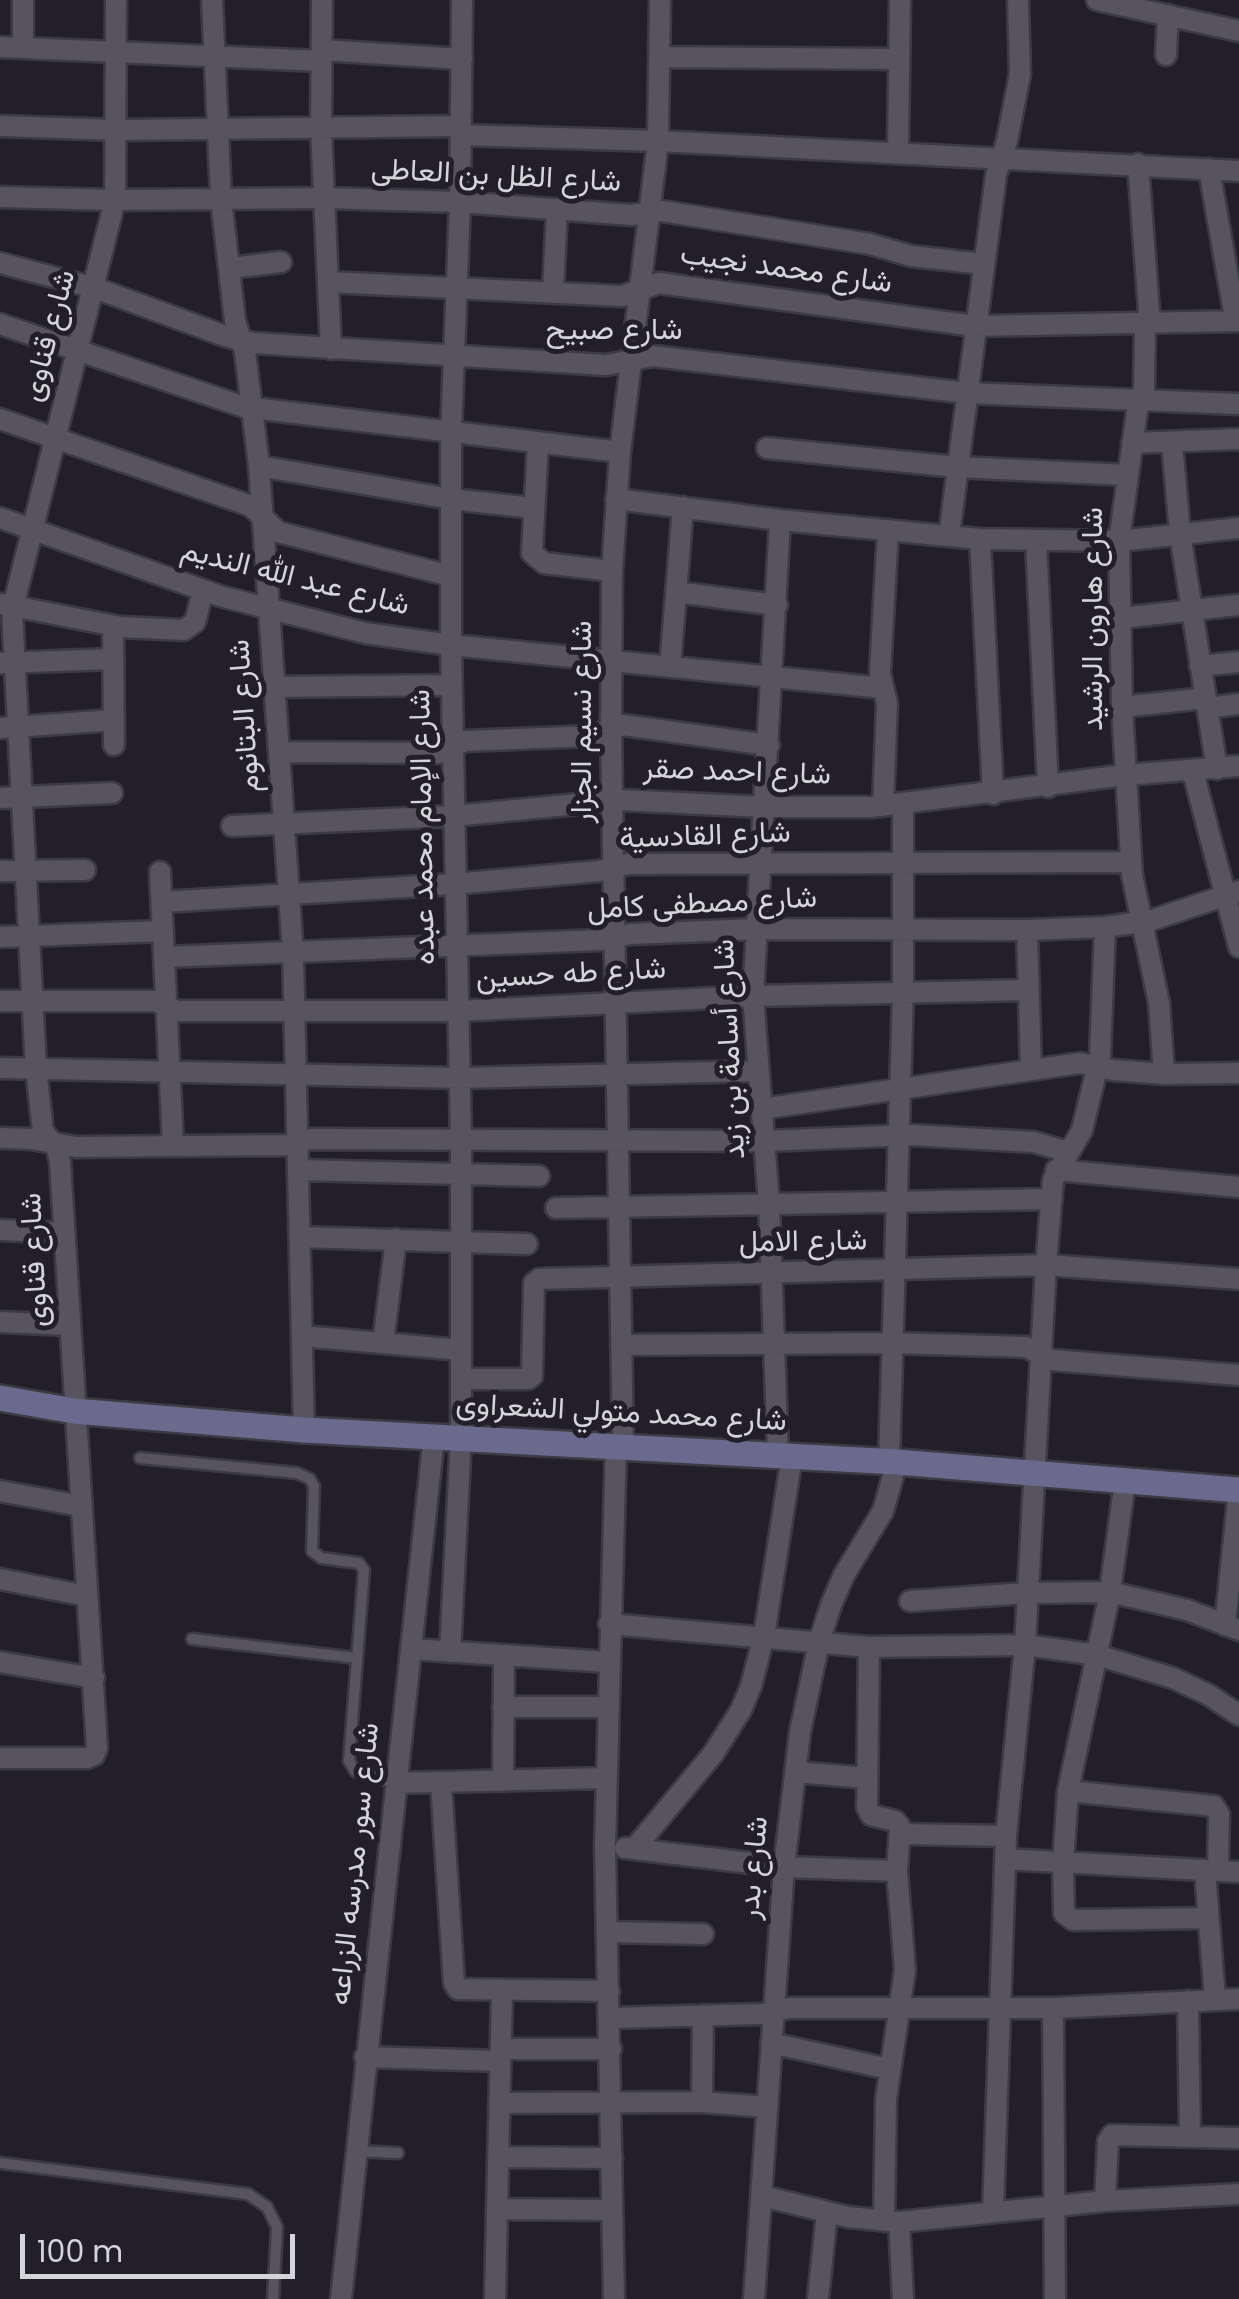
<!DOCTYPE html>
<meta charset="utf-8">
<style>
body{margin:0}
#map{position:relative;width:1239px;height:2299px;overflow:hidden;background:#231f2a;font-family:Poppins,sans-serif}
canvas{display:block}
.scale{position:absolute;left:20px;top:2234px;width:275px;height:45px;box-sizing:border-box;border:5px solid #d6d4db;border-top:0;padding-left:12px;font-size:30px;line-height:35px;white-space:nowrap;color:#d6d4db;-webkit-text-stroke:8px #231f2a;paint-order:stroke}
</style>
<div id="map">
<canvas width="1239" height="2299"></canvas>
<div class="scale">100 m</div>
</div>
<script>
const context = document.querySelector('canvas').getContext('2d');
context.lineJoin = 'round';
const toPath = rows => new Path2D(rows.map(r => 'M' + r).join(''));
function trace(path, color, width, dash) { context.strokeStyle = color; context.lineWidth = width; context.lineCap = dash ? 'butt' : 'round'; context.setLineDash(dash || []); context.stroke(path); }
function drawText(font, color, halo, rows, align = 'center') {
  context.font = font + ' Poppins,Vazirmatn,sans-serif'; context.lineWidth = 10; context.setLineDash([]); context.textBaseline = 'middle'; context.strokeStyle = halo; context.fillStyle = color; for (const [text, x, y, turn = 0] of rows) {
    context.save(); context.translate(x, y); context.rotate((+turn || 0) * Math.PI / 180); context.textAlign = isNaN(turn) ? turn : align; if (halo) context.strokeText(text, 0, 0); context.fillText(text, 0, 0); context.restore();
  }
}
const lane = toPath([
 [140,1458,297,1473,310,1479,314,1486,312,1551,321,1558,359,1563,364,1570,349,1761,355,1771,396,1783],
 [192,1639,357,1658],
 [355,2151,398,2153],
 [0,2163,248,2194,267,2207,277,2227,273,2299]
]);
const street = toPath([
 [212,0,221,199,235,321,245,352,259,466,293,953,304,1430],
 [322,0,321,128,331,349],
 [1097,0,1239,31],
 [0,47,321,61],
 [23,48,23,0],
 [322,50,462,59],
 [1166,55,1168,15],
 [659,57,899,59],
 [0,126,117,130,461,126],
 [461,135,658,141,1239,171],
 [898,152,900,0],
 [1138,164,1149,311,1145,332,1144,388,1137,411,1119,541,1122,707,1132,875,1159,1003,1164,1074],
 [1209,169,1234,312,1239,321],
 [0,197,115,200,323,198,460,202,631,215,662,211,870,244,911,256,983,264],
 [0,263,95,288,225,336,253,343,606,365,653,356,967,393,1239,404],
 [230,268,281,262],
 [328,282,622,296,659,283,975,326,1239,321],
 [553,292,557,209],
 [0,324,253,410],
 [253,408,620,452],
 [0,419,251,506,278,532,451,576],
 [538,442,532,553,544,563,612,571],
 [1172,442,1180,534,1217,769],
 [1132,443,1239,439],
 [767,448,957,467,1127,475],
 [259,466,451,499,533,508],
 [616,499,780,520,980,539,1119,541,1239,528],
 [0,518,220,596,365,633,451,645,883,688],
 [949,536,996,175,1007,141,1020,74,1018,0],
 [980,539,993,794],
 [1036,541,1048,787],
 [676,592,777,605],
 [2,604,121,627,184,630,195,622,203,591],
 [1121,618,1239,605],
 [113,626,114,745],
 [0,663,113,659],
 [1200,666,1239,662],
 [670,667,683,507],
 [274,687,451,685],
 [1122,707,1205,698],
 [1207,708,1239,704],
 [0,728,114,720],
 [279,752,438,753,465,741,592,736,623,725,769,745],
 [1193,772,1239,947],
 [0,798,112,793],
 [883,806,887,704,880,673,888,530],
 [232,826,453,816,620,800,763,807,871,807,1125,775,1239,766],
 [0,871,85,870],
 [160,872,173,1145],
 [162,902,454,884,599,871,629,864,1131,862],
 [1027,930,1031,1069],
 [0,937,163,931],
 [164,957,601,940,631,934,755,929,1027,930,1105,927,1149,921,1239,891],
 [0,1001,155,1001,177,1011,458,1011,753,996,1028,990],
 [0,1068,460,1078,757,1071],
 [761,1109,1080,1063,1113,1070,1164,1074,1239,1073],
 [0,1138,31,1139,76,1147,289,1145,310,1139,765,1141,912,1135,1034,1142,1068,1152],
 [300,1170,539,1176],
 [1056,1170,1239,1187],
 [556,1208,1052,1199],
 [0,1230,64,1233],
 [300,1237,527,1244],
 [0,1322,69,1325],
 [302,1336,461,1350],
 [383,1343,396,1239],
 [621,1345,894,1343,1026,1347,1052,1360,1239,1375],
 [461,1379,528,1379,532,1376,534,1283,539,1279,1046,1265,1239,1279],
 [623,1446,611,729,612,571,620,452,658,141,660,0],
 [778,1455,769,1204,753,996,780,520],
 [889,1461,903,992,903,804],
 [1125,1480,1110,1592,1068,1791,1063,1863,1064,1913,1073,1920,1208,1918],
 [0,1491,81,1506],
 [0,1579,87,1596],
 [910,1601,1027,1593,1110,1592,1187,1610,1239,1630],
 [609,1624,869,1647,1025,1645,1097,1655,1173,1678,1209,1695,1239,1715],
 [1225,1625,1239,1490],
 [869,1647,867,1807,871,1815,895,1821,900,1827,897,1871,905,1970,886,2099,884,2221],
 [411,1649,608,1662],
 [450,1652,461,1438,461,1142,451,645,451,433,460,202,462,0],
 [0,1662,94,1678],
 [503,1707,607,1707],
 [0,1758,87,1758,94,1755,97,1748,60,1162,57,1149,43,1131,36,1069,12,611,115,200,116,0],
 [795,1772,867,1778],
 [503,1781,504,1655],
 [396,1783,606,1778],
 [441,1783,454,1983,458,1989,609,1991],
 [1068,1791,1214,1806,1219,1814,1218,1870],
 [900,1834,1006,1836],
 [625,1848,784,1867,897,1871],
 [634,1849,713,1754,741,1710,751,1686,764,1636,792,1456],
 [1005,1859,1239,1872],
 [1205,1870,1215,2000],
 [607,1932,703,1934],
 [1188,2001,1190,2137],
 [1053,2008,1055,2299],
 [610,2018,762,2014,790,2008,1053,2008,1239,1999],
 [771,2043,889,2069],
 [501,2049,611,2049],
 [365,2057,500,2061],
 [702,2102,703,2015],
 [500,2103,702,2102,767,2107],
 [498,2157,612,2158],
 [762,2196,848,2217,899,2222,1105,2201,1239,2194],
 [1105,2201,1108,2141,1112,2135,1239,2138],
 [497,2209,612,2210],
 [993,2212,1006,1836,1025,1645,1046,1265,1053,1180,1082,1130,1100,1056,1105,927],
 [899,2222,903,2299],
 [341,2299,434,1436],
 [495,2299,502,1991],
 [614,2299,605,1846,616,1445],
 [754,2299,784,1867,800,1732,819,1642,831,1605,844,1575,883,1511,897,1462],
 [818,2299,827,2212]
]);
const secondary = toPath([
 [0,1398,74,1411,304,1430,897,1462,1239,1490]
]);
trace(lane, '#3c3a42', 15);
trace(street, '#3c3a42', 25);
trace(secondary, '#3c3a42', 30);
trace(lane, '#57535f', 10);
trace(street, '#57535f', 20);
trace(secondary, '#6b6a8e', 25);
drawText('30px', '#d6d4db', '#231f2a', [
 ["شارع الظل بن العاطى",496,177,3],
 ["شارع محمد نجيب",786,270,8],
 ["شارع صبيح",614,331],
 ["شارع قناوى",50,336,-75],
 ["شارع عبد الله النديم",295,579,14],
 ["شارع هارون الرشيد",1094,619,-90],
 ["شارع البتانوم",246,716,-94],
 ["شارع نسيم الجزار",583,722,-90],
 ["شارع احمد صقر",737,773,2],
 ["شارع الإمام محمد عبده",424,827,-91],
 ["شارع القادسية",705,837,-2],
 ["شارع مصطفى كامل",702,905,-3],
 ["شارع طه حسين",571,975,-3],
 ["شارع أسامة بن زيد",731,1049,-93],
 ["شارع الامل",803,1243,-1],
 ["شارع قناوى",36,1260,-93],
 ["شارع محمد متولي الشعراوى",621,1414,3],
 ["شارع سور مدرسه الزراعه",356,1864,-84],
 ["شارع بدر",755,1868,-85]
]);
</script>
